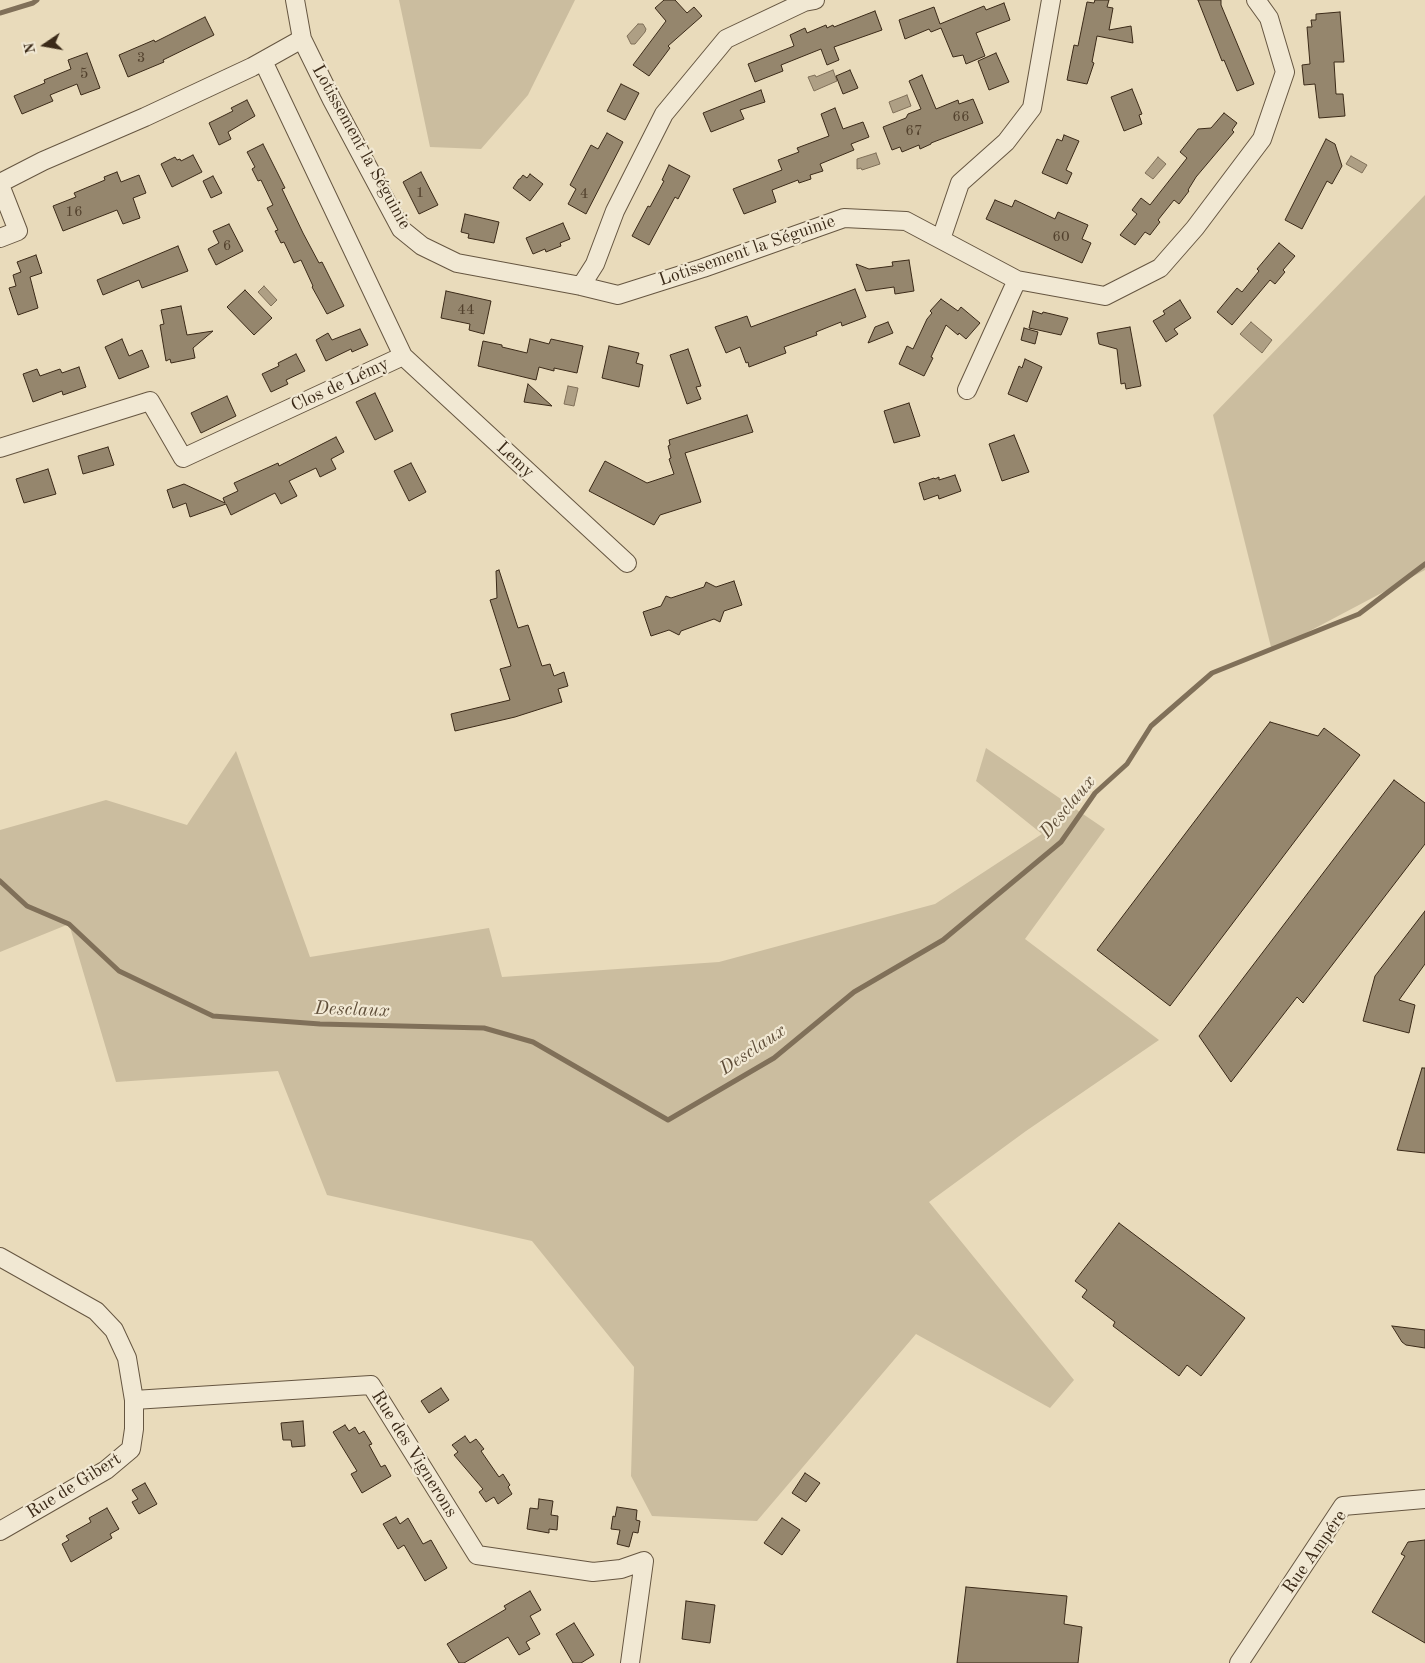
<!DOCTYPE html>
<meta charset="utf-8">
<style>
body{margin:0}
#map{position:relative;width:1425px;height:1663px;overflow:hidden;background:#e9dbbb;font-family:"Old Standard TT",serif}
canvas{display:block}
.north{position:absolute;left:20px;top:20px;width:50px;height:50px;-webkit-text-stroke:4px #f1e8d3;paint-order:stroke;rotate:258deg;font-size:14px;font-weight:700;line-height:20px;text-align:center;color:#3b2a18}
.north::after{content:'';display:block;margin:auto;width:18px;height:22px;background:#3b2a18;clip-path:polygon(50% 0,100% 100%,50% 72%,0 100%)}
</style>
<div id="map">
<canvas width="1425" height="1663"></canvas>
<div class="north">N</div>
</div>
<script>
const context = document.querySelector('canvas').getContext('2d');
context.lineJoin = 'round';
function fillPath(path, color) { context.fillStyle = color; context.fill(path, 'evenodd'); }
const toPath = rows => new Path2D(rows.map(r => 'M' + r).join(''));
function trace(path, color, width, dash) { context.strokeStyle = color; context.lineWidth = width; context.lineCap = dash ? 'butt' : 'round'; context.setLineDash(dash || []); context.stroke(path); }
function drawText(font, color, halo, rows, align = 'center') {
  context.font = font + ' "Old Standard TT",serif'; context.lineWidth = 4.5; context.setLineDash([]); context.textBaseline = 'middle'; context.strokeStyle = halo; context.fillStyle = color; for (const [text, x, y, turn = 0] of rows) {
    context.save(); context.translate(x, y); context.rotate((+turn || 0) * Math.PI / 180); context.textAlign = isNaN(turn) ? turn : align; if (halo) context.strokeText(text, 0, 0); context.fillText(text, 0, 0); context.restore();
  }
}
fillPath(toPath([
 [399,0,575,0,528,95,481,149,430,147],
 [1425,195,1425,570,1272,651,1213,415],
 [986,748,1105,829,1025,939,1159,1040,1026,1131,929,1202,1074,1380,1050,1408,916,1334,757,1521,652,1516,631,1476,634,1367,532,1241,327,1195,278,1071,116,1082,69,924,0,952,0,830,106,800,187,825,236,751,310,957,489,928,502,977,719,962,935,904,1042,834,976,781]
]), '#cbbd9f');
const water = toPath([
 [638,24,643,24,646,29,645,32,635,44,631,44,627,36,638,24],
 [833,70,837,81,814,91,808,77,815,75,816,77,833,70],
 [907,95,911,106,893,113,889,102,907,95],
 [876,153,880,164,862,170,861,168,857,169,857,159,876,153],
 [1351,156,1367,165,1362,173,1346,164,1351,156],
 [1158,157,1166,164,1153,179,1145,173,1158,157],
 [264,286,277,300,271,306,258,292,264,286],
 [1251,322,1272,340,1262,353,1240,334,1251,322],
 [568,386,578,388,574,406,564,404,568,386]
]);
fillPath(water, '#ae9f84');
trace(water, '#807059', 1);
trace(toPath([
 [0,13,33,3,37,0],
 [0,881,27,906,69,924,119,971,213,1016,320,1024,484,1028,533,1042,668,1120,774,1058,854,992,943,940,1061,842,1095,793,1127,764,1151,726,1212,673,1359,614,1425,564]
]), '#807059', 5);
const building = toPath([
 [664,0,675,0,687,13,694,7,702,16,668,46,670,48,649,76,633,65,666,21,655,8,664,0],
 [1095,0,1109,0,1107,7,1113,8,1109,30,1131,26,1133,43,1097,36,1092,62,1094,63,1087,84,1067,80,1074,45,1078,46,1087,2,1094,3,1095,0],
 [1198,0,1221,0,1221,5,1254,84,1237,91,1224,60,1222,61,1198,0],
 [1004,3,1010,20,976,33,985,56,966,64,963,55,953,57,941,28,931,32,929,29,905,39,899,20,934,7,940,24,984,6,986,10,1004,3],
 [875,11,882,30,834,47,839,60,827,65,821,49,781,65,783,71,755,82,748,64,794,46,790,35,805,28,807,33,826,25,827,28,833,25,834,27,875,11],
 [1340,12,1344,62,1334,62,1336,94,1343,94,1345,116,1319,118,1315,84,1304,85,1302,65,1310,64,1307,27,1312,27,1311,20,1316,20,1316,14,1340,12],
 [205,17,214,35,163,60,164,62,128,77,119,55,154,40,155,42,205,17],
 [87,53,100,88,81,95,77,84,50,95,53,101,22,114,14,96,45,83,44,80,71,69,68,60,87,53],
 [996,53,1009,82,989,90,978,61,996,53],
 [850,70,858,88,843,94,836,76,850,70],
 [922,75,936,109,958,100,959,104,973,99,983,123,931,143,931,144,920,149,919,145,902,152,900,147,892,150,883,127,906,118,908,114,921,109,909,81,922,75],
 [621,84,639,93,625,120,607,111,621,84],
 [1132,89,1142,114,1139,115,1142,124,1124,131,1111,97,1132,89],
 [761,90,765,102,740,110,744,119,711,132,703,113,761,90],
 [247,100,255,116,228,132,231,139,219,145,209,123,233,111,231,108,247,100],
 [835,108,843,129,863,122,869,137,851,144,854,150,820,164,823,171,810,175,811,179,799,183,798,180,772,190,776,202,744,214,733,189,782,170,778,160,799,152,797,148,829,136,821,114,835,108],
 [1224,113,1237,123,1232,130,1234,132,1196,177,1188,190,1189,191,1179,204,1174,200,1158,220,1160,222,1150,235,1145,232,1135,245,1120,235,1137,214,1132,210,1141,198,1150,205,1187,158,1180,152,1198,129,1211,128,1224,113],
 [607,133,623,142,586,214,568,204,576,189,570,185,591,145,598,149,607,133],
 [1064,135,1079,141,1066,170,1072,173,1067,184,1042,173,1057,139,1062,141,1064,135],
 [1326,139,1335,144,1342,166,1332,184,1327,181,1302,229,1285,220,1326,139],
 [263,144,285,188,282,189,303,233,319,263,322,262,344,306,327,314,312,287,313,286,301,260,294,263,284,242,281,243,275,231,278,230,267,208,273,205,261,180,258,181,252,169,255,167,247,152,263,144],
 [193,155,202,172,172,187,161,164,175,157,177,160,180,159,181,161,193,155],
 [669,165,690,176,678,199,675,197,649,245,632,236,648,206,650,207,664,181,662,180,669,165],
 [117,172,121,182,139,175,146,193,133,198,140,218,123,224,117,210,63,231,53,206,76,197,74,193,105,180,104,177,117,172],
 [421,172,438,205,419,214,403,182,421,172],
 [530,174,543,184,530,201,513,188,519,179,520,179,523,175,527,178,530,174],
 [213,176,222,193,211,198,203,181,213,176],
 [995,200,1012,207,1015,200,1055,219,1058,212,1088,225,1082,239,1091,243,1082,263,986,219,995,200],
 [465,214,499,222,494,243,468,238,469,234,461,232,465,214],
 [563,223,570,239,560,243,561,246,546,252,545,249,533,254,526,238,563,223],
 [229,224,243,251,216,265,208,249,219,243,213,231,229,224],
 [1279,243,1295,256,1283,270,1285,272,1275,284,1270,280,1232,325,1217,312,1237,288,1242,292,1259,271,1257,269,1279,243],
 [178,246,188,271,142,288,139,280,103,295,97,280,178,246],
 [36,255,42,273,30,277,38,308,18,315,9,288,16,286,13,275,21,272,17,262,36,255],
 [909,260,914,291,895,294,894,287,866,291,856,264,869,269,893,266,892,262,909,260],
 [855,289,866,317,842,326,841,322,816,332,817,335,784,347,786,353,749,367,748,362,746,363,740,347,726,353,715,327,747,316,751,327,855,289],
 [245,290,272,318,254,335,227,307,245,290],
 [446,291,491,301,484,334,469,330,470,324,441,318,446,291],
 [941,299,958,311,961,307,980,323,966,339,959,333,958,335,946,325,931,357,933,358,924,376,899,364,907,346,913,349,927,319,932,313,930,311,941,299],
 [1180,300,1191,318,1174,329,1178,334,1166,342,1153,321,1165,314,1163,311,1180,300],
 [181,306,187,335,213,331,193,348,195,358,171,363,170,359,166,361,160,325,164,324,161,310,181,306],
 [1033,311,1042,314,1043,312,1068,318,1061,335,1029,328,1033,311],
 [888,322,893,333,868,343,875,327,888,322],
 [1130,327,1141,386,1126,389,1125,383,1121,384,1117,349,1099,344,1097,333,1130,327],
 [1024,328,1038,332,1035,344,1021,340,1024,328],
 [360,329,368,345,352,352,351,349,326,361,316,340,328,333,332,340,360,329],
 [122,339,129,356,142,350,149,367,119,379,105,347,122,339],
 [530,339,549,344,551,339,583,346,577,373,554,368,554,371,539,367,536,380,478,366,483,341,502,345,502,347,527,353,530,339],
 [609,346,639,353,636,363,643,365,639,387,602,378,609,346],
 [688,349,701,386,696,387,701,399,687,404,670,355,688,349],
 [296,354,305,371,286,380,288,384,271,392,262,374,279,366,278,363,296,354],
 [1025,359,1042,367,1027,402,1008,394,1019,366,1022,368,1025,359],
 [79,367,86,387,63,395,62,391,33,402,23,374,37,369,40,376,60,369,62,373,79,367],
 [528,384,552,406,524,402,528,384],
 [375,393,393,431,375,440,356,402,375,393],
 [227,396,236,416,201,433,191,413,227,396],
 [909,403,920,436,894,443,884,411,909,403],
 [747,415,753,432,685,453,701,502,660,515,654,525,589,491,605,461,647,483,674,474,669,459,671,458,668,446,670,445,669,440,747,415],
 [1014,435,1029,472,1002,481,989,444,1014,435],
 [336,437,344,452,331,459,336,469,320,477,316,468,289,481,297,496,281,504,275,493,231,515,226,504,190,517,186,503,173,508,167,490,184,484,225,503,223,498,238,491,234,483,278,463,279,466,336,437],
 [108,447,114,465,83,474,78,456,108,447],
 [411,463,426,492,409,501,394,471,411,463],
 [48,469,56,494,24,503,16,479,48,469],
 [955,475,961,491,939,499,938,495,924,500,919,483,934,478,935,479,939,477,939,480,955,475],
 [499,570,518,628,528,625,542,666,550,664,554,676,564,672,568,686,558,689,562,702,515,717,455,731,451,714,510,700,500,669,511,666,490,600,497,598,496,571,499,570],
 [734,581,742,605,724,611,720,622,714,619,681,631,679,635,669,630,651,636,643,612,661,606,666,596,671,598,704,587,706,582,716,587,734,581],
 [1270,722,1318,736,1324,728,1360,755,1170,1006,1097,950,1270,722],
 [1394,780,1425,803,1425,844,1303,1003,1297,997,1231,1082,1199,1036,1394,780],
 [1425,911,1425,964,1399,1000,1415,1005,1409,1033,1363,1021,1375,976,1425,911],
 [1422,1068,1425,1068,1425,1153,1397,1150,1422,1068],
 [1119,1223,1245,1318,1201,1376,1187,1365,1179,1376,1113,1326,1115,1322,1082,1297,1087,1290,1075,1281,1119,1223],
 [1392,1326,1425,1330,1425,1348,1406,1345,1402,1342,1392,1326],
 [441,1388,449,1400,429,1413,421,1401,441,1388],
 [303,1421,305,1446,292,1447,291,1440,283,1440,281,1423,303,1421],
 [345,1425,349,1431,355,1427,359,1434,364,1431,372,1444,369,1445,381,1467,385,1465,391,1476,362,1493,351,1474,357,1471,333,1432,345,1425],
 [465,1436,470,1443,476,1439,484,1449,481,1451,499,1477,503,1474,510,1485,508,1487,512,1494,498,1504,494,1497,486,1502,479,1492,483,1489,454,1455,458,1452,452,1445,465,1436],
 [805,1473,820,1483,806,1502,792,1493,805,1473],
 [145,1483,157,1504,139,1514,132,1502,138,1499,132,1490,145,1483],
 [539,1499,553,1501,551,1515,558,1516,557,1530,549,1529,549,1533,527,1529,530,1508,538,1509,539,1499],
 [617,1507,637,1510,636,1520,640,1521,638,1533,633,1532,629,1547,617,1544,620,1530,611,1529,613,1516,615,1517,617,1507],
 [107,1508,119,1529,110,1534,112,1538,71,1562,62,1544,69,1540,66,1536,91,1522,89,1518,107,1508],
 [396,1517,400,1524,408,1518,423,1544,431,1540,447,1568,425,1581,404,1545,398,1549,383,1524,396,1517],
 [782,1518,800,1530,782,1555,764,1543,782,1518],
 [1425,1540,1425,1643,1372,1612,1405,1556,1401,1554,1408,1542,1425,1540],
 [966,1587,1067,1596,1064,1624,1082,1627,1078,1663,957,1663,966,1587],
 [530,1591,541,1610,530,1616,540,1634,526,1642,530,1649,519,1655,508,1637,464,1663,459,1663,447,1644,506,1609,504,1606,530,1591],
 [686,1601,715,1605,710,1643,682,1639,686,1601],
 [574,1623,594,1655,581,1663,573,1663,556,1634,574,1623]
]);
fillPath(building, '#95866d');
trace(building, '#3b2a18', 1);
const minor = toPath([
 [295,0,302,39,332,100,401,229,422,246,457,263,581,286,618,295,703,268,844,218,906,221,1017,280,1105,296,1160,268,1195,228,1262,139,1285,72,1269,18,1256,0],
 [0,183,43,161,145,117,252,67,302,39],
 [0,185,18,231,0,238],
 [941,239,960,183,1006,142,1032,108,1051,0],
 [581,286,595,264,615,211,664,114,726,39,804,2,815,0],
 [403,356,627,563],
 [967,390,1017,280],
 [0,448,150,401,183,458,403,356,263,61],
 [0,1257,96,1311,114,1330,127,1358,134,1400,134,1429,131,1449,106,1470,0,1531],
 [134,1400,371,1385,477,1555,593,1572,621,1569,644,1561,630,1663],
 [1239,1663,1343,1506,1425,1499]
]);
trace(minor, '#665641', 20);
trace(minor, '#f1e8d3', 18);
drawText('15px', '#52412d', null, [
 ["3",141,58],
 ["5",84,74],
 ["66",961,117],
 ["67",914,131],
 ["1",420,193],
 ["4",584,194],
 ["16",74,212],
 ["60",1061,237],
 ["6",227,246],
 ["44",466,310]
]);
drawText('18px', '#3b2a18', '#f1e8d3', [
 ["Lotissement la Séguinie",361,147,61],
 ["Lotissement la Séguinie",747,251,-19],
 ["Clos de Lémy",340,385,-25],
 ["Lemy",515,460,43],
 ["Rue des Vignerons",414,1454,58],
 ["Rue de Gibert",74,1486,-32],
 ["Rue Ampére",1315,1552,-55]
]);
drawText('italic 19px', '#5e4d38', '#f1e8d3', [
 ["Desclaux",1068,807,-50],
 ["Desclaux",352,1010,2],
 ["Desclaux",753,1050,-34]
]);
</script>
